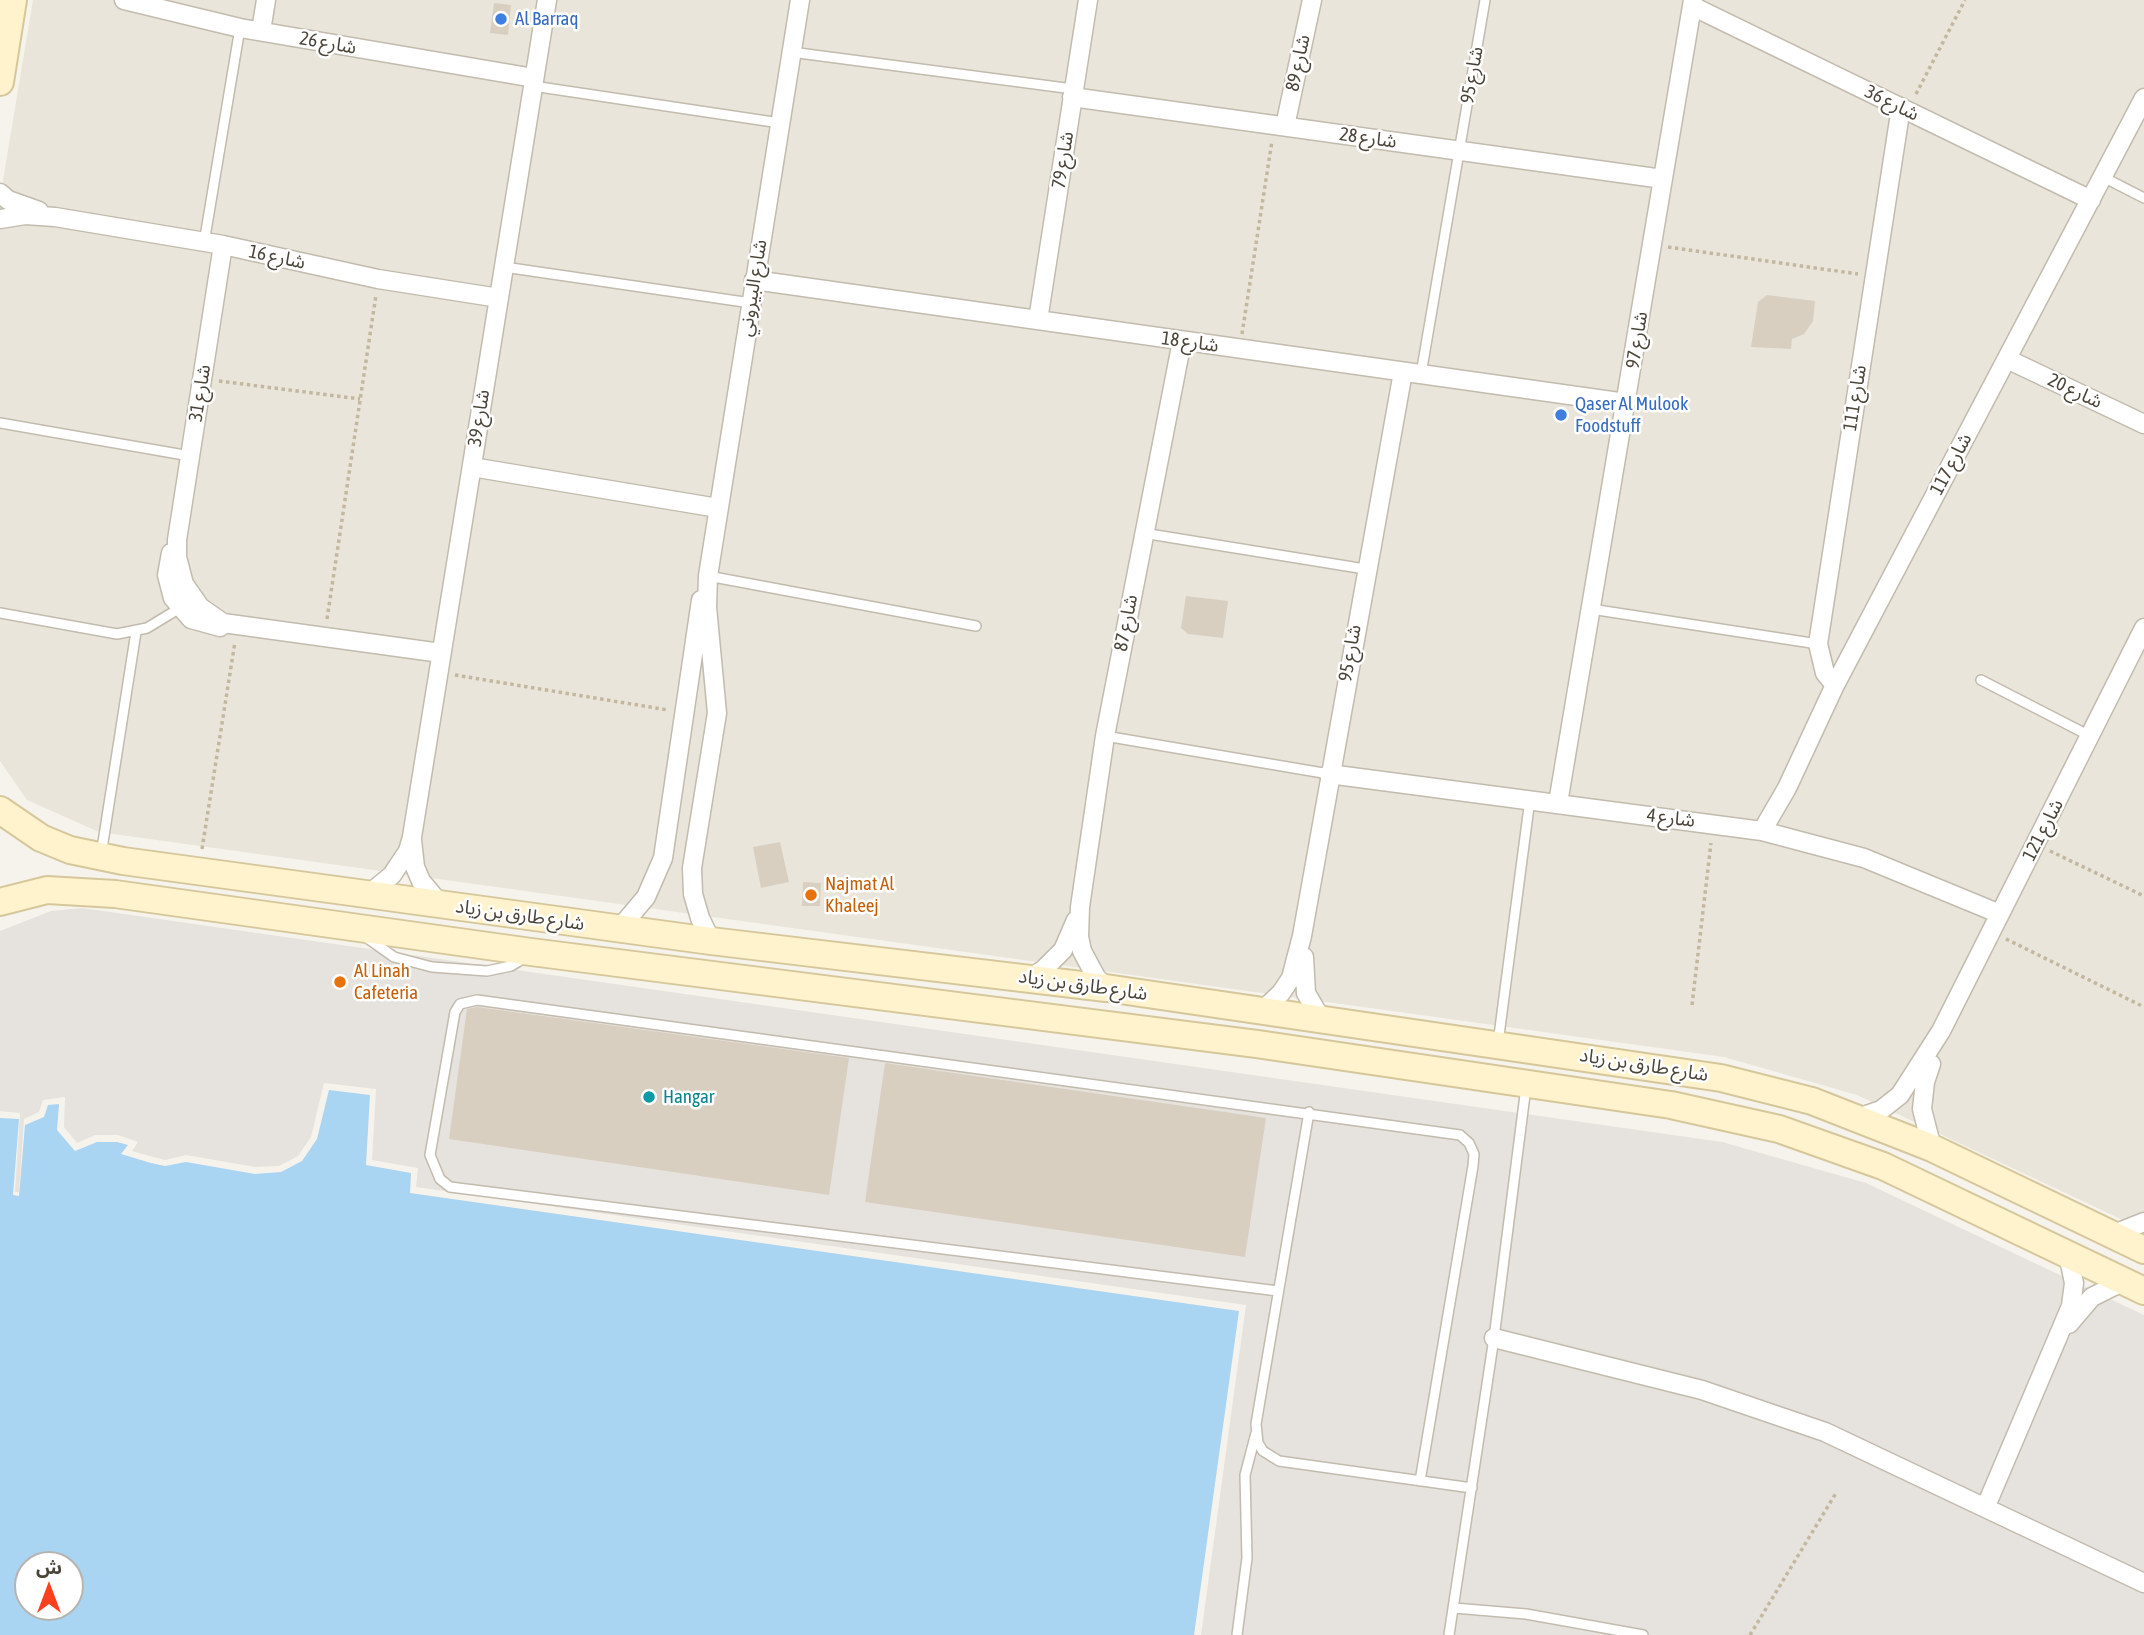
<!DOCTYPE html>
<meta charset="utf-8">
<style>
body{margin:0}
#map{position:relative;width:2144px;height:1635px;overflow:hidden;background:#f6f3ec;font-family:"Asap Condensed","Noto Sans Arabic",sans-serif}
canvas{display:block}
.north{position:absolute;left:14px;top:1551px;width:70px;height:70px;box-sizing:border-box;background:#fff;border:2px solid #b7b4b0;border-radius:50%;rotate:0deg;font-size:19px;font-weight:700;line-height:28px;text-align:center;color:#4b4439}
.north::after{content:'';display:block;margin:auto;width:24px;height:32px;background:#fc3f1d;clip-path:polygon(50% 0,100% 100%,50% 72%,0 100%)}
</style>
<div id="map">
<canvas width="2144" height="1635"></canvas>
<div class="north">ش</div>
</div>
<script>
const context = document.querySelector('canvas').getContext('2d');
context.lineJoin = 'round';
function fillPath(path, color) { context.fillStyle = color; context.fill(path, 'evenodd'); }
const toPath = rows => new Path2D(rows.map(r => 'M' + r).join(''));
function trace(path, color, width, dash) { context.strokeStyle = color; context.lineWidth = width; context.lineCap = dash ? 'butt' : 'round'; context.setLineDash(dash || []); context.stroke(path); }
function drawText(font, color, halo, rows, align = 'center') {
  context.font = font + ' "Asap Condensed","Noto Sans Arabic",sans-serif'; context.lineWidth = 5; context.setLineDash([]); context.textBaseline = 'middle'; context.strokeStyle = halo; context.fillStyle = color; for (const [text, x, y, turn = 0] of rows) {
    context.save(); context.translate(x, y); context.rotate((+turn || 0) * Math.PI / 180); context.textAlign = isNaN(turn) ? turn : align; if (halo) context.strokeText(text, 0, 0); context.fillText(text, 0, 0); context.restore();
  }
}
fillPath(toPath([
 [33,0,2144,0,2144,1230,1857,1095,1724,1057,99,832,27,800,0,761,0,198]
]), '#eae5da');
fillPath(toPath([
 [82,908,1722,1142,1866,1183,2144,1315,2144,1635,1201,1635,1246,1305,416,1187,418,1168,372,1160,376,1089,324,1083,311,1137,298,1156,279,1166,255,1167,186,1155,165,1160,153,1157,132,1151,138,1142,118,1135,95,1135,77,1143,64,1127,65,1097,43,1100,39,1112,24,1119,19,1192,15,1192,20,1113,0,1111,0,931,51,911]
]), '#e6e2dd');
fillPath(toPath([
 [329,1090,370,1095,366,1165,411,1173,410,1193,1239,1311,1194,1635,0,1635,0,1118,19,1119,13,1195,19,1196,25,1125,44,1117,48,1105,59,1104,57,1130,75,1151,97,1142,117,1142,128,1145,121,1154,151,1163,165,1166,186,1162,255,1174,281,1172,302,1161,317,1139],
 [28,1565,70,1565,70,1607,28,1607]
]), '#a9d4f2');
fillPath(toPath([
 [494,3,511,5,508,35,490,33],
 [1767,295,1815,301,1813,321,1804,334,1792,339,1791,349,1751,347,1758,302],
 [1186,596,1228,601,1223,638,1188,634,1181,628],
 [780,842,789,882,761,888,753,847],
 [803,882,821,883,820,906,802,906],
 [477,1007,849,1058,829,1195,449,1139,467,1009],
 [885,1063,1266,1118,1245,1257,865,1202]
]), '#d8cfc1');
const lane = toPath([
 [791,52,1073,89],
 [533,86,780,123],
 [2103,177,2144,198],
 [204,243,240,28],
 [504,267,751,303],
 [1421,374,1485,0],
 [0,423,190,456],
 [1143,533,1365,569],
 [708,576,976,626],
 [1591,609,1818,644],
 [0,613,117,634,147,628,180,608],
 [1981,680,2090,736],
 [1105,736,1329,774],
 [101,855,136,632],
 [363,935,394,957,432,967,487,971,511,966,526,957],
 [1498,1043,1530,799],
 [1309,1112,1256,1424,1258,1443,1263,1451,1279,1461,1472,1488],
 [1278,1291,450,1187,440,1179,430,1155,455,1012,460,1004,477,1000,1460,1135,1469,1143,1474,1154,1473,1166,1420,1481],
 [1454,1608,1526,1614,1643,1635],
 [1237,1635,1247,1558,1245,1475,1256,1433],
 [1449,1635,1494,1338,1526,1087]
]);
const street = toPath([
 [124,0,240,28,534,78],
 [1692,6,2091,200],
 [261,31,266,0],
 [1072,97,1663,179],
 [1285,126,1312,0],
 [0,193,8,200,39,211],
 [0,219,25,215,55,217,223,245,378,279,499,298],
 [223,245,177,540,177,557,184,584,200,607,223,623,441,653],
 [754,280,1626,403],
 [1038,320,1088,0],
 [2007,359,2144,424],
 [472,467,718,508],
 [171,553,167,575,173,598,191,619,220,627],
 [1835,685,1825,673,1818,644,1901,107],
 [1329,774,1762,831,1864,858,2000,914],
 [1558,803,1693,0],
 [1762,831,1787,788,1835,685,2144,98],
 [412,840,415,867,421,881,441,905],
 [369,894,392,875,408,851,412,837,547,0],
 [619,929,646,897,663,858,701,600],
 [711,941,700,918,693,894,692,868,717,713,707,607,708,576,800,0],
 [1304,957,1306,993,1320,1017],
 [1030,978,1043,970,1063,950,1076,920],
 [1106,988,1096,977,1082,951,1079,937,1080,907,1105,736,1182,341],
 [1263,1010,1281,993,1291,978,1302,936,1403,372],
 [1931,1064,1925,1082,1922,1109,1932,1148],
 [1858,1118,1881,1110,1900,1095,1941,1031,2144,628],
 [2111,1235,2144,1222],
 [2069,1324,2092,1297,2124,1281],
 [1494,1338,1702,1390,1825,1432,2144,1583],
 [1986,1506,2071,1306,2074,1283,2068,1254]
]);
const secondary = toPath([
 [0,82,13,0],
 [0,810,41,838,70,850,123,861,711,941,1106,988,1721,1078,1812,1101,1932,1148,2144,1250],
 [0,902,47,890,115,894,531,952,1257,1044,1671,1105,1779,1129,1883,1166,2144,1291]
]);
trace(lane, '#c2bbae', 12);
trace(street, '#c2bbae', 21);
trace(secondary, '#d6c79b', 30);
trace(toPath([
 [1916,94,1965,0],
 [1668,247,1858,274],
 [1242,334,1272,141],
 [219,381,360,399],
 [327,619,376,295],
 [455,675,668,710],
 [202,849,235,642],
 [2050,851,2144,896],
 [2006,939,2144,1007],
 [1692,1005,1711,843],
 [1750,1635,1836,1493]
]), '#c4b79f', 3.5, [3.5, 3.5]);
trace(lane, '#fff', 9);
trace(street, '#fff', 18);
trace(secondary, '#fff3cd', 26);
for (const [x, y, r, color] of [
 [501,19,7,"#3f7fe0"],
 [1561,415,7,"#3f7fe0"],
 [811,895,7,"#e8710a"],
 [340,982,7,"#e8710a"],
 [649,1097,7,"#0f9aa8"]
]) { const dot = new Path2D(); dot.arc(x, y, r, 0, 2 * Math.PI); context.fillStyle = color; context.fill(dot); trace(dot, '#fff', 2.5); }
drawText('19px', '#366cbe', '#fff', [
 ["Al Barraq",515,19],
 ["Qaser Al Mulook",1575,404],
 ["Foodstuff",1575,426]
], 'left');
drawText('19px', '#4b4439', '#fff', [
 ["شارع 26",328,43,10],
 ["شارع 89",1298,63,-78],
 ["شارع 95",1472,75,-80],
 ["شارع 36",1892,103,26],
 ["شارع 28",1368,138,8],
 ["شارع 79",1063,160,-81],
 ["شارع 16",277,257,12],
 ["شارع البيروني",753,288,-81],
 ["شارع 97",1637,340,-81],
 ["شارع 18",1190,342,8],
 ["شارع 20",2075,391,25],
 ["شارع 31",200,393,-81],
 ["شارع 111",1855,398,-81],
 ["شارع 39",479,418,-81],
 ["شارع 117",1951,464,-62],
 ["شارع 87",1126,623,-79],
 ["شارع 95",1350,653,-80],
 ["شارع 4",1671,818,7],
 ["شارع 121",2043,830,-63],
 ["شارع طارق بن زياد",520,915,8],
 ["شارع طارق بن زياد",1083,985,8],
 ["شارع طارق بن زياد",1644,1065,9]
]);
drawText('19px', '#c56008', '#fff', [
 ["Najmat Al",825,884],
 ["Khaleej",825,906],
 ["Al Linah",354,971],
 ["Cafeteria",354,993]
], 'left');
drawText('19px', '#0d838f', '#fff', [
 ["Hangar",663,1097]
], 'left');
</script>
